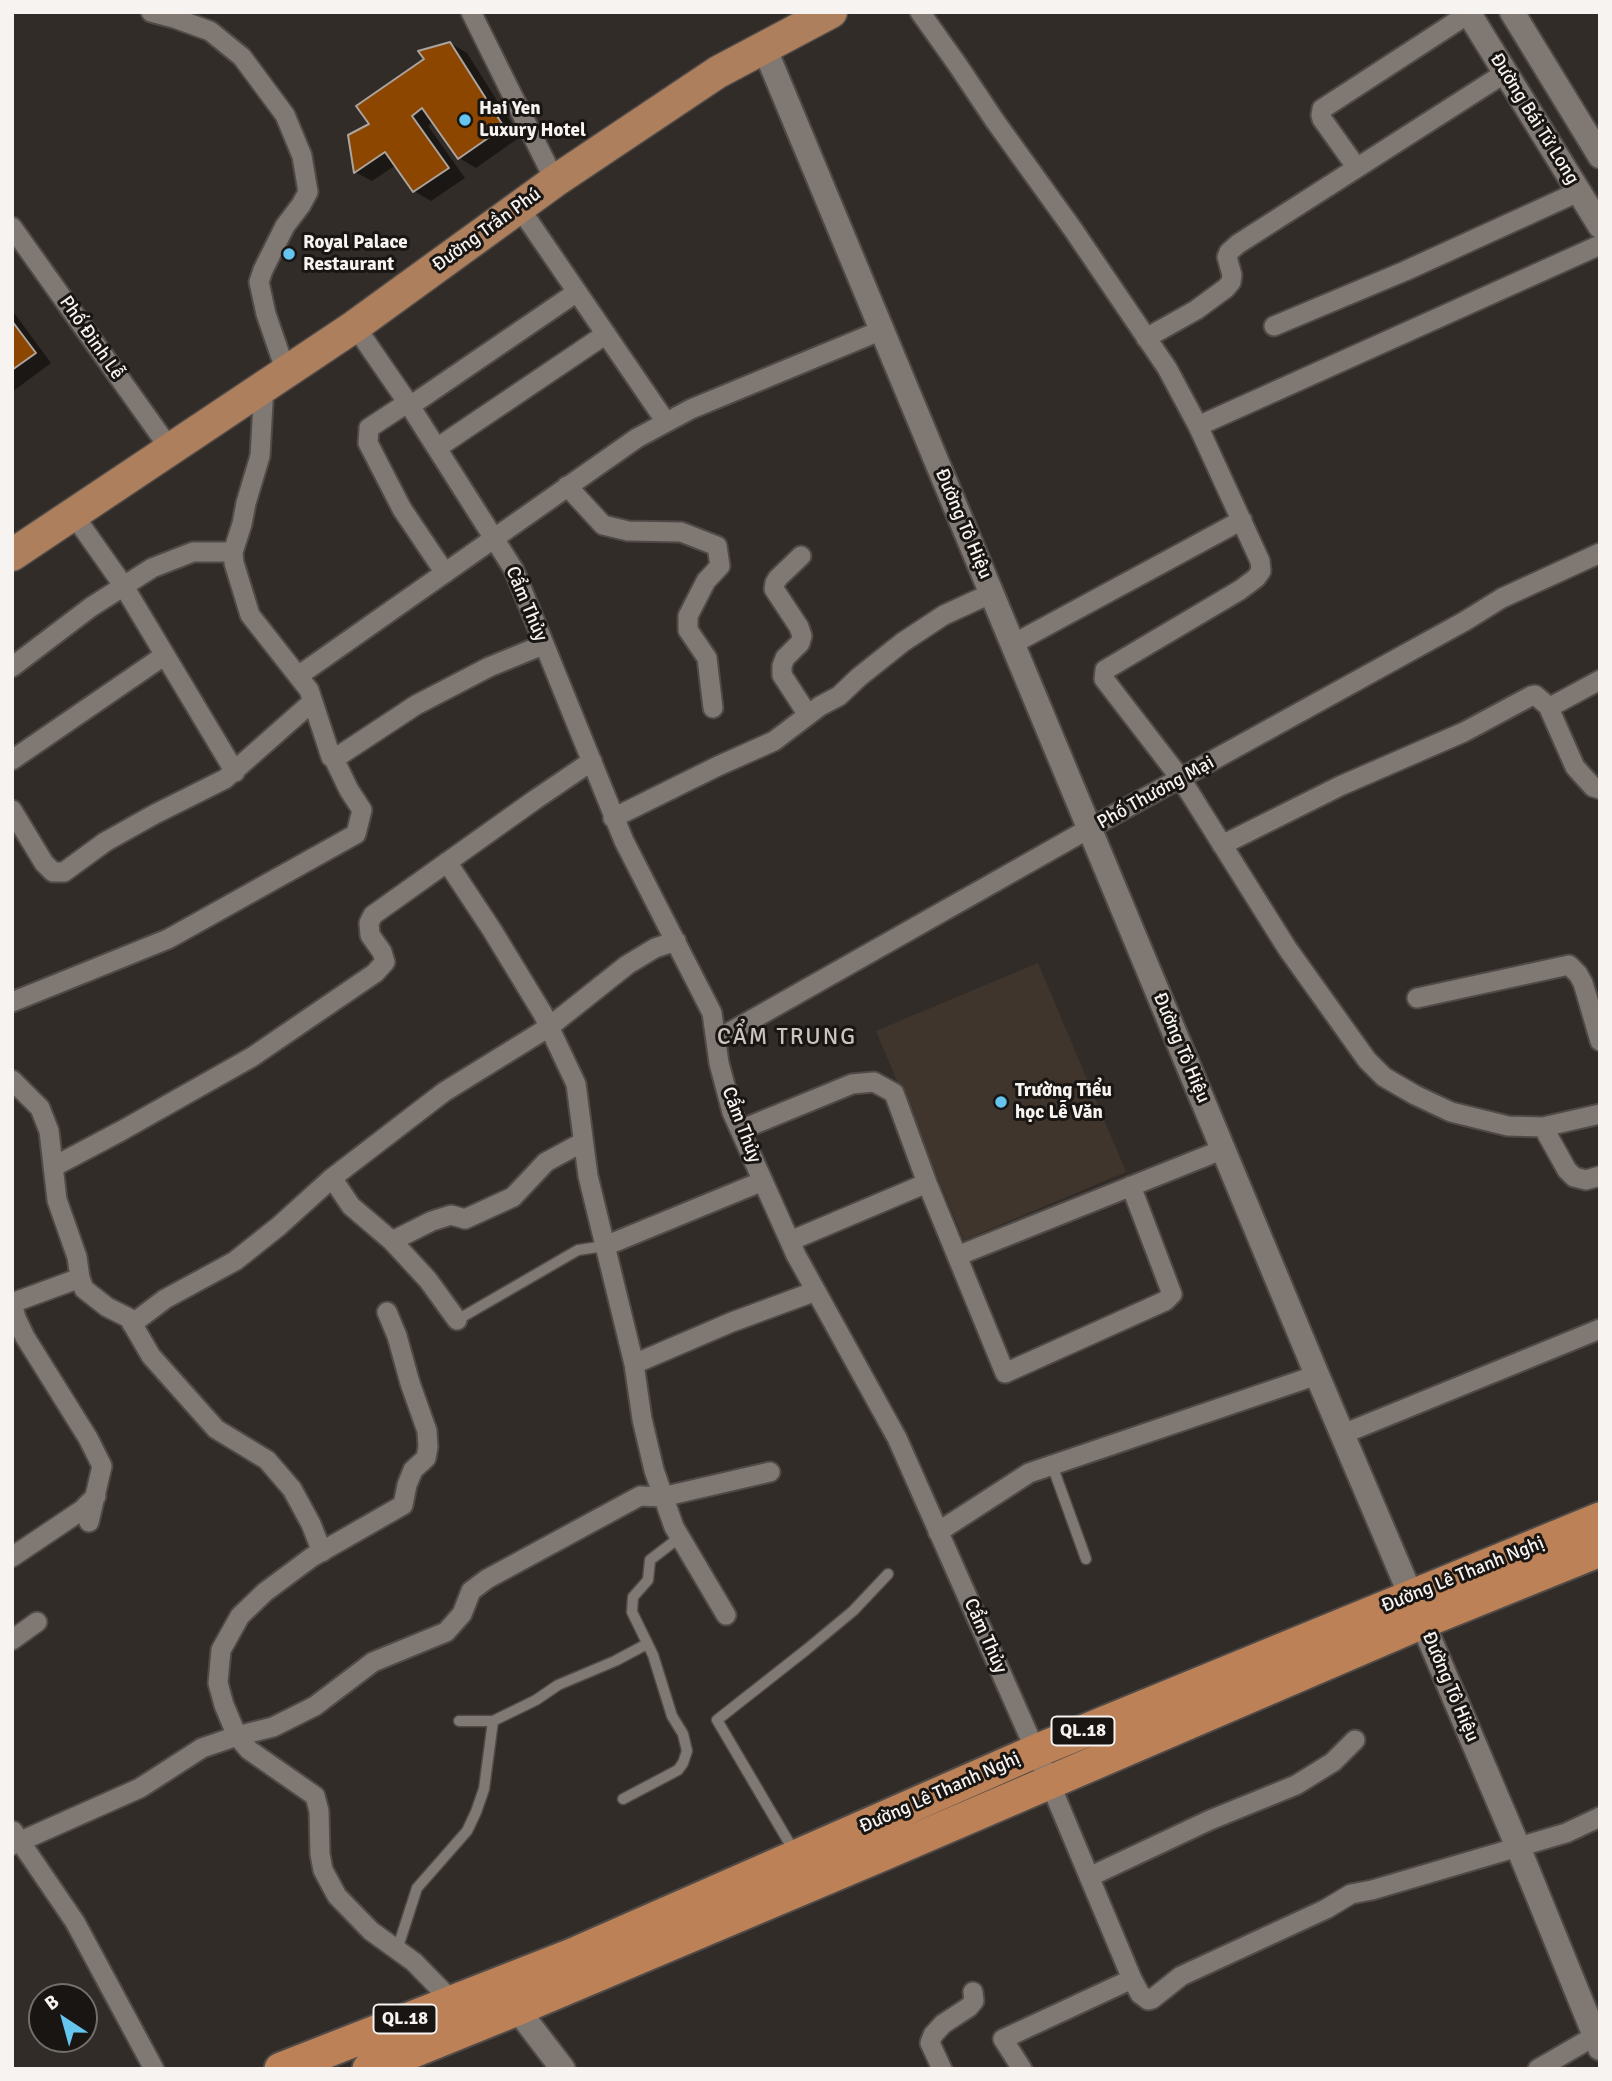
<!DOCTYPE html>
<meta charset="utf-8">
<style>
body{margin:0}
#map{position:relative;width:1612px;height:2081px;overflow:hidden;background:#322c28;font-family:Signika,sans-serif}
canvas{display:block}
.frame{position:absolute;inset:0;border:14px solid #f7f3f1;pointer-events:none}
.north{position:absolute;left:28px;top:1983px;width:70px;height:70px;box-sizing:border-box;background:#181513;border:2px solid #716e6c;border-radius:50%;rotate:324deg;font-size:19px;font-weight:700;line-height:28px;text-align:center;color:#f7f3f1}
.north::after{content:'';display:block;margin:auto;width:24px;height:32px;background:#65c5ee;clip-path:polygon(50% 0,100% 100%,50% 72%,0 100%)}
</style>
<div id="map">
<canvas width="1612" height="2081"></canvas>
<div class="frame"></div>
<div class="north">B</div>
</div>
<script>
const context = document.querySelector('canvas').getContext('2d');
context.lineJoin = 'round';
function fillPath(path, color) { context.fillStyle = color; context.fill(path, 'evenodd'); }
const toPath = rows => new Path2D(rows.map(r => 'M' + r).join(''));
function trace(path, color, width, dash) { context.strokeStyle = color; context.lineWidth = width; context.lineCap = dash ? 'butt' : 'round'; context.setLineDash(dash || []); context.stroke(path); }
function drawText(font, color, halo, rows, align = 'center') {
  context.font = font + ' Signika,sans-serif'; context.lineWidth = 6; context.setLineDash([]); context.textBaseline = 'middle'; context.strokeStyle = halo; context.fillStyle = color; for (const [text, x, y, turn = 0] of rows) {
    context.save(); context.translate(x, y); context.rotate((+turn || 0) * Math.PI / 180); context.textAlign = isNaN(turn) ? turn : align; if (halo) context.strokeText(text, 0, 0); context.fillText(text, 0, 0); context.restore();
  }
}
fillPath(toPath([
 [1038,963,1126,1172,964,1240,876,1031]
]), '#40352d');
fillPath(toPath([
 [450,43,467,53,520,137,476,168,459,158,434,121,428,126,465,178,431,201,414,191,396,165,372,181,355,172,372,124],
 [12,310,51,363,12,392]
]), '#0007');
const building = toPath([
 [450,42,504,127,458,159,422,108,412,116,449,168,413,192,385,152,354,173,348,135,369,124,356,106,424,59,418,51,450,42],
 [12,321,36,353,12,370,12,321]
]);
fillPath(building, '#8c4600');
trace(building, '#aba49f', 2);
const service = toPath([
 [457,1320,578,1250,605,1246],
 [1052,1465,1086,1559],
 [459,1721,493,1721,536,1700,558,1685,615,1661,647,1644],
 [623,1799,678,1770,683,1763,687,1751,683,1734,672,1716,653,1655,632,1612,633,1597,648,1580,650,1560,680,1537],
 [794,1851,717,1720,806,1650,853,1611,888,1574],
 [397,1950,417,1888,467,1831,476,1812,484,1789,493,1721]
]);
const minor = toPath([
 [151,12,174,18,210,31,242,57,285,115,302,156,308,192,301,205,285,226,263,270,259,282,266,314,286,372],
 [471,12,555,181],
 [920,12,957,64,995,121,1072,228,1167,368,1198,426,1260,561,1261,571,1256,578,1240,590,1105,670,1104,679,1181,779,1287,948,1367,1060,1384,1077,1415,1095,1451,1112,1508,1126,1543,1127,1600,1114],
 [1357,168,1322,119,1321,115,1322,109,1468,14],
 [519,207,666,422],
 [12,227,170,449],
 [355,326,410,406,514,570,624,841,712,1013,719,1063,732,1112,796,1255,897,1438,1049,1781,1132,1979,1003,2039,1022,2069],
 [1274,326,1405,271,1578,192],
 [1146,338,1196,310,1226,288,1231,282,1232,275,1227,257,1229,252,1238,244,1505,73],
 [407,403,369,428,368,443,402,509,445,573],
 [410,406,577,292],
 [1198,426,1600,245],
 [437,448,606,334],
 [567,486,603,525,628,531,681,532,717,546,720,566,706,581,688,616,688,630,707,658,713,708],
 [73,514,123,585,235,772],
 [801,556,778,578,775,583,774,589,799,627,802,636,800,643,785,658,782,666,782,675,808,715],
 [1013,644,1242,520],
 [12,667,91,607,152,568,193,552,233,552],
 [298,676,637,438,691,409,882,330],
 [1548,706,1575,767,1593,787,1600,789],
 [334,759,416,705,489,667,538,647,545,648],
 [12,760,165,655],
 [12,810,44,863,53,872,64,872,105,842,155,814,225,779,311,703],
 [613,818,718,766,774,741,820,706,839,696,859,677,903,642,944,615,992,593],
 [1222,845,1340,786,1464,732,1531,696,1535,695,1548,706,1552,706,1600,680],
 [447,862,492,930,543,1014,576,1084,588,1176,634,1364,642,1419,654,1470,674,1527,726,1615],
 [1417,998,1569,965,1578,974,1583,983,1600,1041],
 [12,1002,168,939,356,834,362,810,349,790,334,759,331,757,309,690,250,615,234,563,233,552,242,524,246,503,260,456,264,386],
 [716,1040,1090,828,1465,621,1502,598,1600,553],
 [12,1080,40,1108,49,1131,57,1200,77,1257,80,1278,84,1289,107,1307,129,1318,151,1356,216,1429,267,1460,292,1489,311,1524,322,1552],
 [1543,1127,1567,1170,1574,1177,1586,1180,1600,1176],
 [740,1130,852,1084,874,1082,894,1093,927,1183,1005,1373,1165,1301,1172,1294,1131,1186],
 [53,1167,121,1131,252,1057,375,973,385,962,382,952,370,935,369,923,373,915,536,799,592,761],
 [332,1178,351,1206,392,1241,428,1280,457,1320],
 [392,1241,432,1221,451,1215,465,1219,513,1197,546,1162,583,1142],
 [790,1241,927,1183],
 [605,1246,763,1181],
 [957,1256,1224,1149],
 [12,1303,16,1318,25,1337,88,1438,102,1466,89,1522],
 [12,1303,80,1278],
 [387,1312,397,1336,410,1383,427,1431,428,1447,426,1458,413,1470,407,1485,403,1505,312,1557,265,1592,240,1616,221,1650,218,1683,224,1705,237,1736,249,1750,315,1796,319,1811,320,1854,323,1870,337,1896,371,1931,414,1962,452,2001],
 [132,1324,165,1299,235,1261,279,1226,332,1178,444,1092,549,1027,627,965,655,948,676,941],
 [634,1364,732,1322,816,1291],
 [1343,1434,1600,1329],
 [938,1532,1029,1473,1317,1375],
 [12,1557,82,1510,96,1496],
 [12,1640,37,1622],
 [13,1831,75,1922,154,2069],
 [12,1845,140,1788,202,1748,237,1736,273,1727,315,1706,373,1662,446,1632,462,1614,471,1591,487,1579,640,1496,662,1497,770,1472],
 [1089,1877,1210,1820,1296,1785,1333,1762,1355,1740],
 [1132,1979,1140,1994,1148,2000,1152,1999,1181,1976,1326,1909,1351,1894,1372,1890,1566,1833,1600,1817],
 [942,2069,930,2043,933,2035,943,2024,969,2007,974,2001,973,1992],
 [1538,2069,1600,2033]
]);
const tertiary = toPath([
 [1468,12,1600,226],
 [1512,12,1600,156],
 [764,47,1317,1375,1518,1847,1600,2048],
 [517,2009,563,2069]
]);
const primary = toPath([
 [12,555,355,326,555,181,718,72,831,12]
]);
const trunk = toPath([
 [281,2069,572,1955,1036,1751,1600,1519],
 [369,2069,517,2009,883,1854,1422,1622,1600,1550]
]);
trace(service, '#4f4a47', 13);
trace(minor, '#4f4a47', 23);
trace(tertiary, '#4f4a47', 28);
trace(primary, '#4f4a47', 35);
trace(trunk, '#4f4a47', 37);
trace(service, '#7f7873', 10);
trace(minor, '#7f7873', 19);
trace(tertiary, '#7f7873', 24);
trace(primary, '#ad7f5d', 32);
trace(trunk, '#bc8156', 33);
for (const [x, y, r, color] of [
 [465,120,7,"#65c5ee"],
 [289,254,7,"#65c5ee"],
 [1001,1102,7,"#65c5ee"]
]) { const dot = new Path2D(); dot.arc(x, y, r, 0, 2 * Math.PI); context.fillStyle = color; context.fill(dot); trace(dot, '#181513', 2.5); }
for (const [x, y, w] of [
 [1083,1731,63],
 [405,2019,63]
]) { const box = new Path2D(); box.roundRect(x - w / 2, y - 14.5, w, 29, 5); context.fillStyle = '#181513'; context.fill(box); trace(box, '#f7f3f1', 2); }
drawText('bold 18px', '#f7f3f1', null, [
 ["QL.18",1083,1731],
 ["QL.18",405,2019]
]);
drawText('bold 19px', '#f7f3f1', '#181513', [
 ["Hai Yen",479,109],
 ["Luxury Hotel",479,131],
 ["Royal Palace",303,243],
 ["Restaurant",303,265],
 ["Trường Tiểu",1015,1091],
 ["học Lễ Văn",1015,1113]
], 'left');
drawText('19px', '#f7f3f1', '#181513', [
 ["Đường Bái Tử Long",1534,119,58],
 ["Đường Trần Phú",487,230,-36],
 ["Phố Đinh Lễ",91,338,55],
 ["Đường Tô Hiệu",963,524,67],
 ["Cẩm Thủy",526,604,67],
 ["Phố Thương Mại",1156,793,-29],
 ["Đường Tô Hiệu",1181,1048,67],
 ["Cẩm Thủy",741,1125,69],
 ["Đường Lê Thanh Nghị",1463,1575,-22],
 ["Cẩm Thủy",985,1636,66],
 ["Đường Tô Hiệu",1450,1687,67],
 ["Đường Lê Thanh Nghị",940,1793,-24]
]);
context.letterSpacing = '2px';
drawText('23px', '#ccc4bf', '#181513', [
 ["CẨM TRUNG",787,1038]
]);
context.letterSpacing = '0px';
</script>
